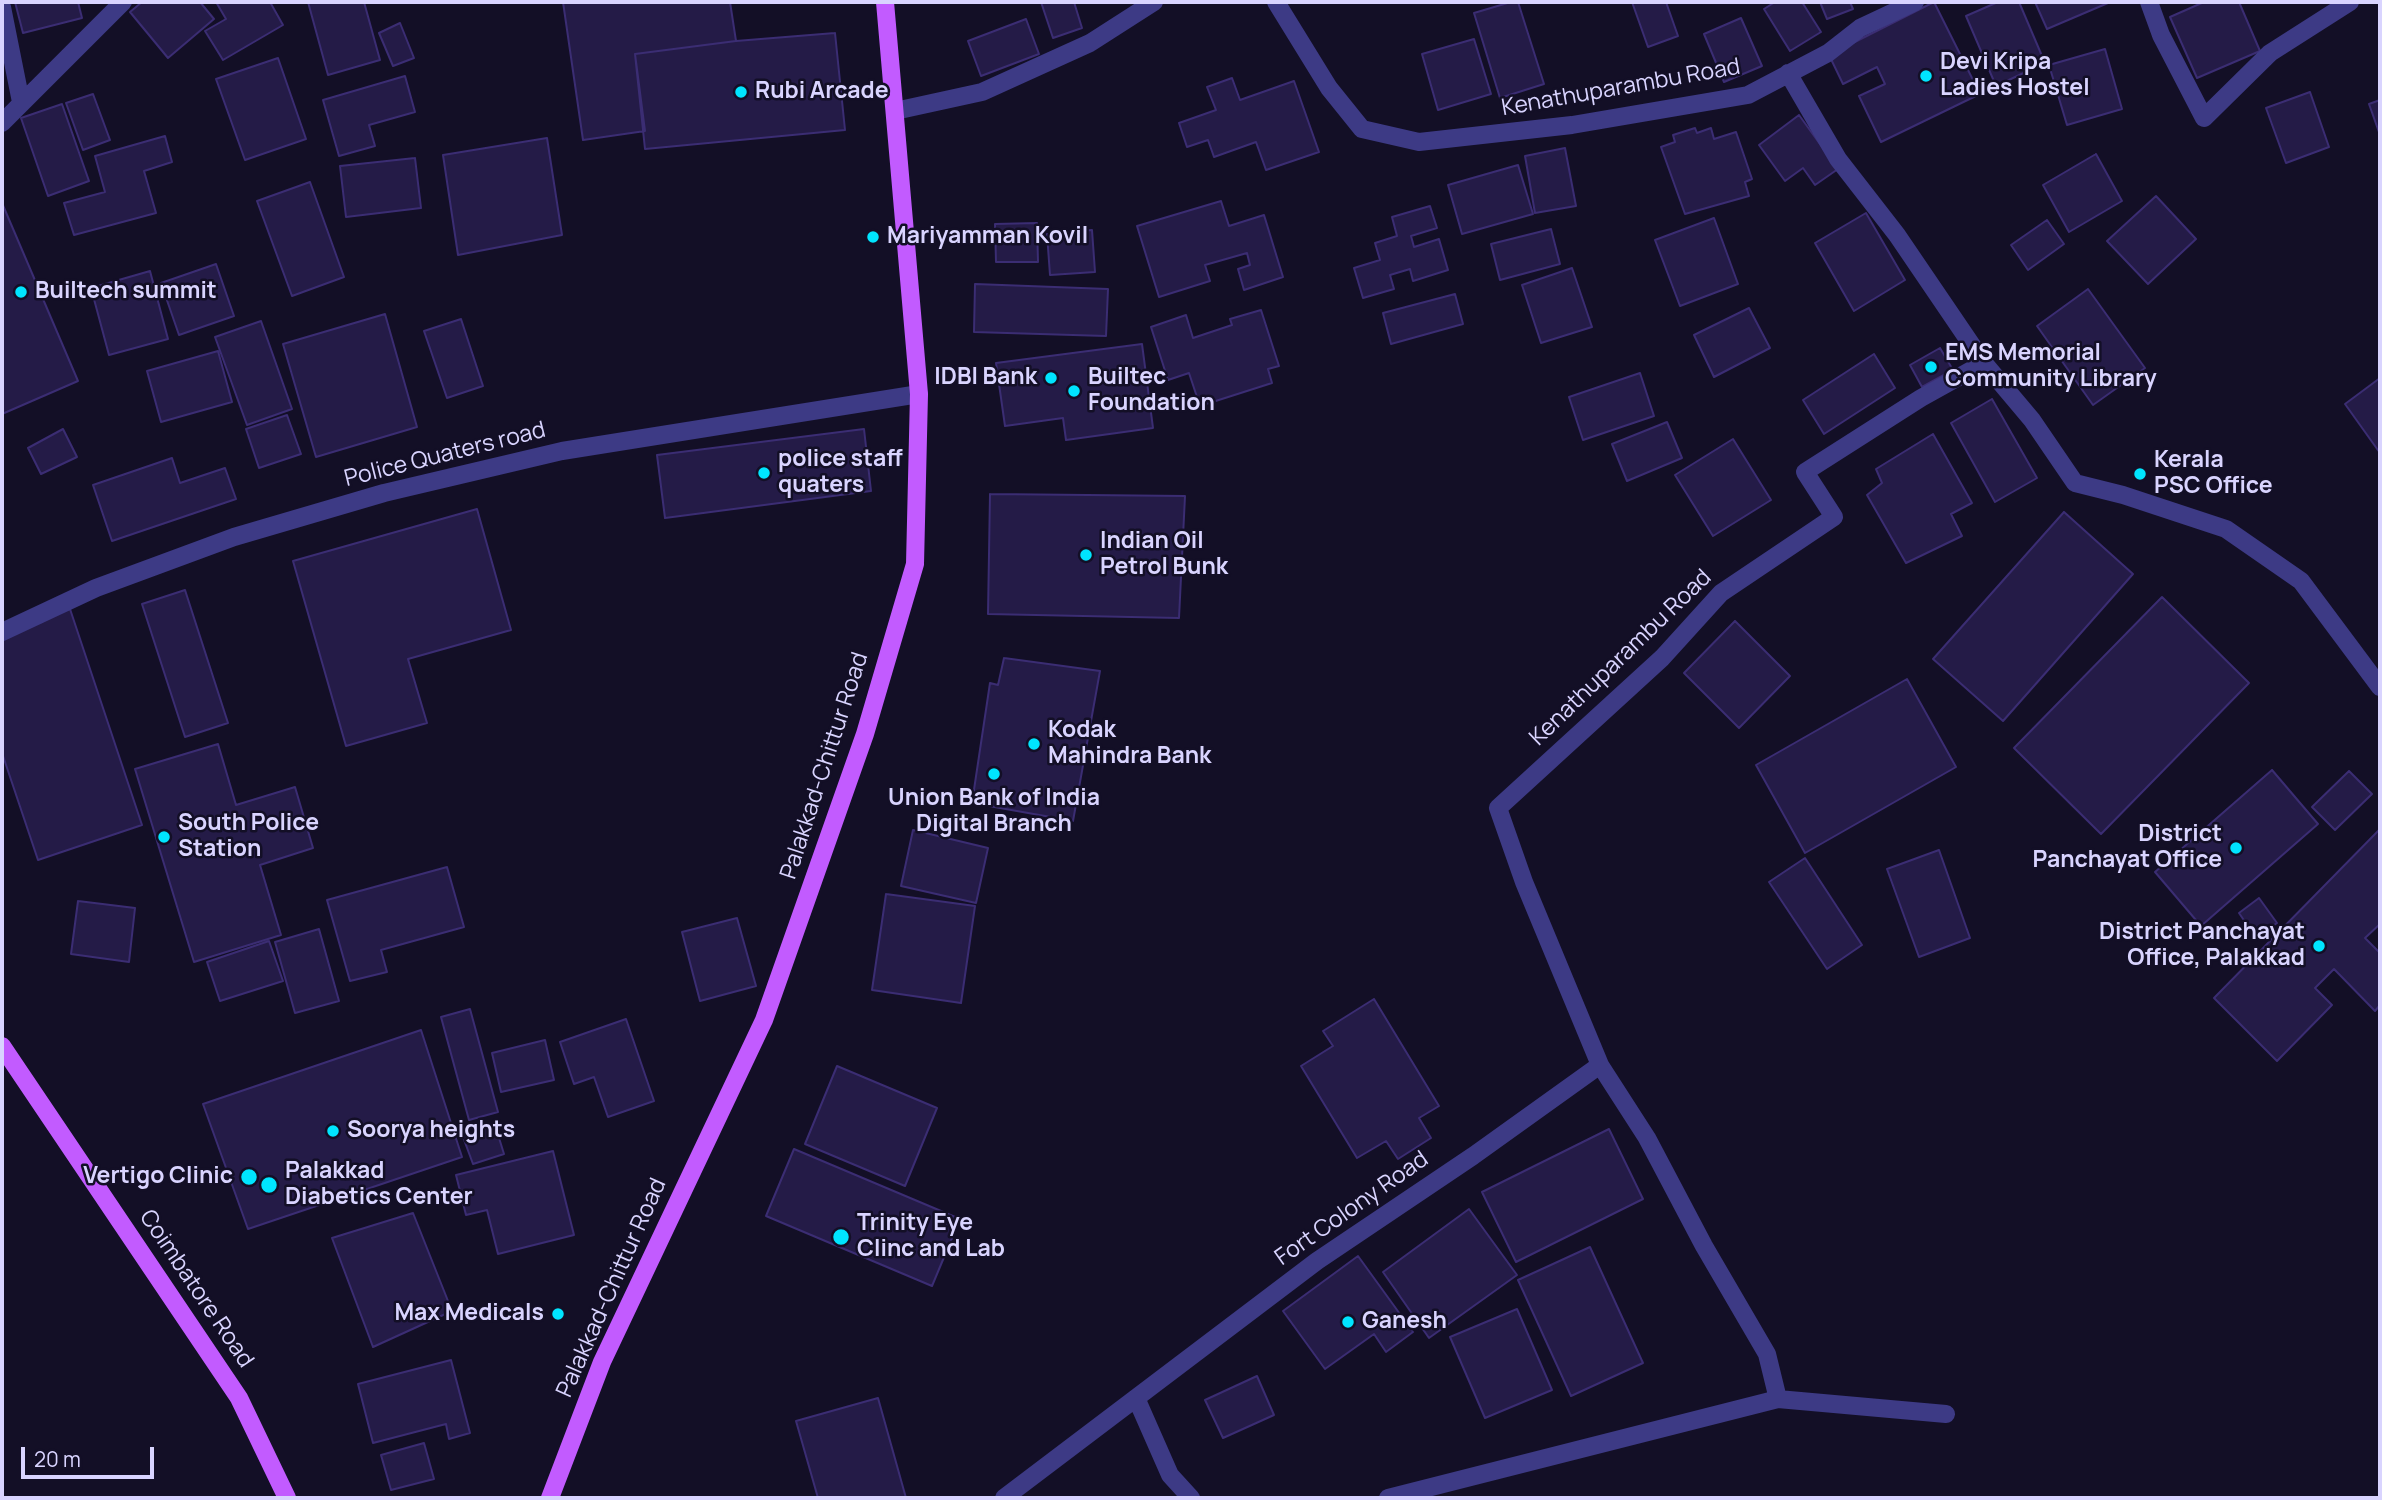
<!DOCTYPE html>
<style>
body{margin:0}
#map{position:relative;width:2382px;height:1500px;overflow:hidden;background:#130f26;font-family:Manrope,sans-serif}
canvas{display:block}
.frame{position:absolute;inset:0;border:4px solid #d9d4ff;pointer-events:none}
.scale{position:absolute;left:21px;top:1447px;width:133px;height:32px;box-sizing:border-box;border:4px solid #d9d4ff;border-top:0;padding-left:9px;font-size:21px;line-height:24px;white-space:nowrap;color:#d9d4ff;-webkit-text-stroke:5px #130f26;paint-order:stroke}
</style>
<div id="map">
<canvas width="2382" height="1500"></canvas>
<div class="frame"></div>
<div class="scale">20 m</div>
</div>
<script>
const context = document.querySelector('canvas').getContext('2d');
context.lineJoin = 'round';
function fillPath(path, color) { context.fillStyle = color; context.fill(path, 'evenodd'); }
const toPath = rows => new Path2D(rows.map(r => 'M' + r).join(''));
function trace(path, color, width, dash) { context.strokeStyle = color; context.lineWidth = width; context.lineCap = dash ? 'butt' : 'round'; context.setLineDash(dash || []); context.stroke(path); }
function drawText(font, color, halo, rows, align = 'center') {
  context.font = font + ' Manrope,sans-serif'; context.lineWidth = 5; context.setLineDash([]); context.textBaseline = 'middle'; context.strokeStyle = halo; context.fillStyle = color; for (const [text, x, y, turn = 0] of rows) {
    context.save(); context.translate(x, y); context.rotate((+turn || 0) * Math.PI / 180); context.textAlign = isNaN(turn) ? turn : align; if (halo) context.strokeText(text, 0, 0); context.fillText(text, 0, 0); context.restore();
  }
}
const building = toPath([
 [15,2,78,2,82,18,23,33,15,2],
 [142,2,200,2,214,19,168,58,130,12,142,2],
 [216,2,270,2,283,25,223,60,205,31,226,19,216,2],
 [308,2,364,2,380,60,328,75,308,2],
 [563,2,730,2,736,41,635,54,645,131,583,140,563,2],
 [1041,2,1074,2,1082,28,1053,38,1041,2],
 [1511,2,1518,2,1544,84,1500,98,1474,13,1511,2],
 [1632,2,1666,2,1678,36,1648,47,1632,2],
 [1775,2,1802,2,1821,32,1790,51,1764,9,1775,2],
 [1820,2,1850,2,1853,9,1827,19,1820,2],
 [1934,2,1980,94,1881,142,1859,96,1885,84,1877,67,1843,84,1829,55,1934,2],
 [1998,2,2019,2,2045,63,1996,86,1966,16,1998,2],
 [2035,2,2108,2,2108,3,2047,29,2035,2],
 [2204,2,2239,2,2260,51,2197,78,2170,17,2204,2],
 [1741,18,1762,66,1724,82,1704,34,1741,18],
 [1026,19,1039,54,981,76,968,41,1026,19],
 [400,23,414,58,393,66,379,33,400,23],
 [835,33,845,130,645,149,635,54,736,41,835,33],
 [1474,39,1491,94,1438,110,1422,54,1474,39],
 [2105,49,2122,109,2067,125,2049,65,2105,49],
 [278,58,306,139,245,160,216,79,278,58],
 [405,76,415,112,369,125,375,146,339,156,323,100,405,76],
 [1232,78,1240,100,1294,81,1319,152,1266,170,1256,142,1214,157,1208,140,1187,147,1179,123,1216,110,1207,87,1232,78],
 [2310,92,2329,147,2286,163,2266,108,2310,92],
 [93,94,110,140,83,150,66,103,93,94],
 [2380,100,2380,135,2369,104,2380,100],
 [62,104,89,181,48,196,21,118,62,104],
 [1799,115,1838,169,1815,185,1803,168,1785,181,1759,145,1799,115],
 [1695,128,1697,133,1711,128,1714,139,1736,132,1752,179,1745,182,1749,196,1685,214,1661,147,1675,142,1673,135,1695,128],
 [165,136,172,162,144,171,156,213,74,235,64,203,105,192,95,156,165,136],
 [547,138,562,235,458,255,443,155,547,138],
 [1565,148,1576,206,1535,213,1525,156,1565,148],
 [2096,154,2122,201,2069,232,2043,185,2096,154],
 [415,158,421,208,346,217,340,166,415,158],
 [1518,165,1533,214,1462,234,1448,185,1518,165],
 [310,182,344,277,292,296,257,201,310,182],
 [2156,196,2196,239,2148,284,2107,241,2156,196],
 [1221,201,1229,226,1264,215,1283,277,1244,290,1238,269,1250,265,1247,253,1205,265,1210,281,1159,297,1137,226,1221,201],
 [2,203,78,381,2,414,2,203],
 [1430,206,1437,228,1411,236,1414,247,1439,239,1448,270,1413,281,1410,269,1390,275,1394,289,1363,298,1354,268,1380,260,1375,243,1397,236,1392,217,1430,206],
 [1866,213,1905,280,1854,311,1815,243,1866,213],
 [1714,218,1738,284,1680,306,1655,240,1714,218],
 [2047,220,2064,244,2028,270,2011,245,2047,220],
 [1037,223,1038,262,996,262,995,224,1037,223],
 [1551,229,1560,264,1500,280,1491,244,1551,229],
 [1092,230,1095,272,1050,275,1047,234,1092,230],
 [216,264,234,316,179,335,161,283,216,264],
 [1572,268,1592,327,1541,343,1522,285,1572,268],
 [150,271,168,339,109,355,91,288,150,271],
 [975,284,1108,289,1106,336,974,332,975,284],
 [2088,289,2145,368,2093,405,2037,326,2088,289],
 [1455,294,1463,324,1391,344,1383,313,1455,294],
 [1749,308,1770,348,1714,377,1694,335,1749,308],
 [1261,310,1279,366,1268,369,1272,383,1200,406,1189,373,1168,380,1151,327,1186,315,1193,338,1232,325,1230,319,1261,310],
 [385,314,417,427,316,457,283,344,385,314],
 [461,319,483,386,447,398,424,331,461,319],
 [261,321,292,409,247,425,215,337,261,321],
 [1142,344,1153,428,1066,440,1063,418,1005,426,996,363,1142,344],
 [1940,348,1953,370,1922,387,1910,365,1940,348],
 [218,351,232,402,161,422,147,371,218,351],
 [1874,354,1895,388,1824,434,1803,400,1874,354],
 [1640,373,1654,416,1583,440,1569,397,1640,373],
 [2380,378,2380,453,2345,404,2380,378],
 [1992,399,2037,478,1995,502,1951,423,1992,399],
 [287,415,301,454,259,468,246,429,287,415],
 [1667,422,1682,458,1627,481,1612,444,1667,422],
 [63,429,77,457,41,474,28,448,63,429],
 [864,429,871,491,665,518,657,455,864,429],
 [1933,434,1972,503,1951,514,1962,536,1906,563,1867,495,1882,483,1876,469,1933,434],
 [1733,439,1771,500,1713,536,1675,475,1733,439],
 [172,458,180,483,225,468,236,499,112,541,93,485,172,458],
 [990,494,1185,496,1179,618,988,614,990,494],
 [477,509,511,630,408,659,427,723,346,746,293,561,477,509],
 [2064,512,2133,574,2003,721,1933,659,2064,512],
 [185,590,228,723,185,737,142,604,185,590],
 [2162,597,2249,683,2101,834,2014,748,2162,597],
 [70,609,142,825,38,860,2,753,2,632,70,609],
 [1735,621,1790,676,1739,728,1684,673,1735,621],
 [1004,658,1100,671,1073,821,972,803,990,683,998,685,1004,658],
 [1907,679,1956,767,1805,853,1756,765,1907,679],
 [218,744,236,805,295,787,313,848,260,865,281,935,194,962,135,769,218,744],
 [2272,770,2318,824,2201,926,2155,872,2272,770],
 [2349,771,2372,794,2335,830,2312,807,2349,771],
 [2380,829,2380,924,2365,938,2380,953,2380,1005,2375,1011,2334,969,2315,988,2332,1005,2277,1061,2214,998,2380,829],
 [913,830,988,848,976,903,901,886,913,830],
 [1939,850,1970,938,1919,957,1887,869,1939,850],
 [1805,858,1862,945,1827,969,1769,882,1805,858],
 [447,867,464,927,381,950,387,972,350,981,327,900,447,867],
 [886,894,975,906,961,1003,872,990,886,894],
 [2259,898,2277,923,2256,938,2239,913,2259,898],
 [78,901,135,908,129,962,71,954,78,901],
 [737,918,756,986,700,1001,682,932,737,918],
 [319,929,339,1001,295,1013,275,942,319,929],
 [269,941,283,981,220,1001,207,962,269,941],
 [1374,999,1439,1106,1419,1118,1431,1138,1398,1159,1386,1141,1357,1158,1301,1066,1333,1046,1323,1031,1374,999],
 [470,1009,498,1112,469,1120,441,1017,470,1009],
 [626,1019,654,1101,608,1117,594,1077,574,1084,560,1042,626,1019],
 [421,1030,462,1157,248,1229,203,1104,421,1030],
 [545,1040,554,1080,501,1092,492,1053,545,1040],
 [837,1066,937,1108,905,1186,805,1144,837,1066],
 [495,1125,504,1154,473,1164,463,1137,495,1125],
 [1609,1129,1643,1199,1516,1262,1482,1192,1609,1129],
 [794,1149,960,1219,932,1286,766,1216,794,1149],
 [553,1151,574,1235,498,1254,487,1210,466,1215,456,1175,553,1151],
 [1469,1209,1517,1275,1429,1338,1383,1272,1469,1209],
 [413,1213,452,1311,373,1347,332,1238,413,1213],
 [1590,1247,1643,1363,1571,1396,1518,1280,1590,1247],
 [1358,1256,1413,1332,1386,1352,1374,1334,1325,1369,1283,1311,1358,1256],
 [1517,1309,1552,1390,1485,1418,1450,1337,1517,1309],
 [451,1360,470,1433,449,1439,446,1424,373,1443,358,1384,451,1360],
 [1257,1376,1274,1415,1223,1438,1205,1400,1257,1376],
 [878,1398,906,1498,818,1498,796,1421,878,1398],
 [424,1443,434,1479,391,1490,381,1455,424,1443]
]);
fillPath(building, '#241b47');
trace(building, '#3b2d73', 2);
trace(toPath([
 [1276,2,1329,88,1362,129,1419,142,1572,125,1748,95,1828,53,1860,28,1915,2],
 [2149,2,2161,35,2204,118,2270,53,2350,2],
 [2,7,21,102],
 [1788,73,1838,159,1897,235,1984,363,2032,420,2075,483,2123,495,2226,529,2301,581,2380,687],
 [895,111,982,92,1090,43,1154,2],
 [2,123,123,2],
 [2,632,96,588,234,537,384,493,562,451,919,394],
 [1137,1400,1170,1475,1191,1498],
 [1946,1414,1778,1399,1767,1354,1704,1246,1647,1138,1600,1065,1524,882,1498,808,1662,658,1721,593,1834,517,1805,472,1921,398,1984,363],
 [1004,1498,1317,1261,1473,1156,1600,1065],
 [1388,1498,1778,1399]
]), '#3d3a85', 18);
trace(toPath([
 [2,1046,239,1398,287,1498],
 [550,1498,602,1362,764,1020,865,734,915,564,919,394,885,2]
]), '#c25bff', 18);
for (const [x, y, r, color] of [
 [1926,76,7,"#00e5ff"],
 [741,92,7,"#00e5ff"],
 [873,237,7,"#00e5ff"],
 [21,292,7,"#00e5ff"],
 [1931,367,7,"#00e5ff"],
 [1051,378,7,"#00e5ff"],
 [1074,391,7,"#00e5ff"],
 [764,473,7,"#00e5ff"],
 [2140,474,7,"#00e5ff"],
 [1086,555,7,"#00e5ff"],
 [1034,744,7,"#00e5ff"],
 [994,774,7,"#00e5ff"],
 [164,837,7,"#00e5ff"],
 [2236,848,7,"#00e5ff"],
 [2319,946,7,"#00e5ff"],
 [333,1131,7,"#00e5ff"],
 [249,1177,9,"#00e5ff"],
 [269,1185,9,"#00e5ff"],
 [841,1237,9,"#00e5ff"],
 [558,1314,7,"#00e5ff"],
 [1348,1322,7,"#00e5ff"]
]) { const dot = new Path2D(); dot.arc(x, y, r, 0, 2 * Math.PI); context.fillStyle = color; context.fill(dot); trace(dot, '#130f26', 2.5); }
drawText('bold 23px', '#d9d4ff', '#130f26', [
 ["Devi Kripa",1940,63],
 ["Ladies Hostel",1940,89],
 ["Rubi Arcade",755,92],
 ["Mariyamman Kovil",887,237],
 ["Builtech summit",35,292],
 ["EMS Memorial",1945,354],
 ["Community Library",1945,380],
 ["IDBI Bank",1037,378,"right"],
 ["Builtec",1088,378],
 ["Foundation",1088,404],
 ["police staff",778,460],
 ["quaters",778,486],
 ["Kerala",2154,461],
 ["PSC Office",2154,487],
 ["Indian Oil",1100,542],
 ["Petrol Bunk",1100,568],
 ["Kodak",1048,731],
 ["Mahindra Bank",1048,757],
 ["Union Bank of India",994,799,"center"],
 ["Digital Branch",994,825,"center"],
 ["South Police",178,824],
 ["Station",178,850],
 ["District",2222,835,"right"],
 ["Panchayat Office",2222,861,"right"],
 ["District Panchayat",2305,933,"right"],
 ["Office, Palakkad",2305,959,"right"],
 ["Soorya heights",347,1131],
 ["Palakkad",285,1172],
 ["Diabetics Center",285,1198],
 ["Vertigo Clinic",233,1177,"right"],
 ["Trinity Eye",857,1224],
 ["Clinc and Lab",857,1250],
 ["Max Medicals",544,1314,"right"],
 ["Ganesh",1362,1322]
], 'left');
drawText('23px', '#d9d4ff', '#130f26', [
 ["Kenathuparambu Road",1621,88,-10],
 ["Police Quaters road",445,455,-14],
 ["Kenathuparambu Road",1621,658,-44],
 ["Palakkad-Chittur Road",825,766,-72],
 ["Fort Colony Road",1352,1209,-35],
 ["Palakkad-Chittur Road",612,1288,-66],
 ["Coimbatore Road",196,1289,56]
]);
</script>
